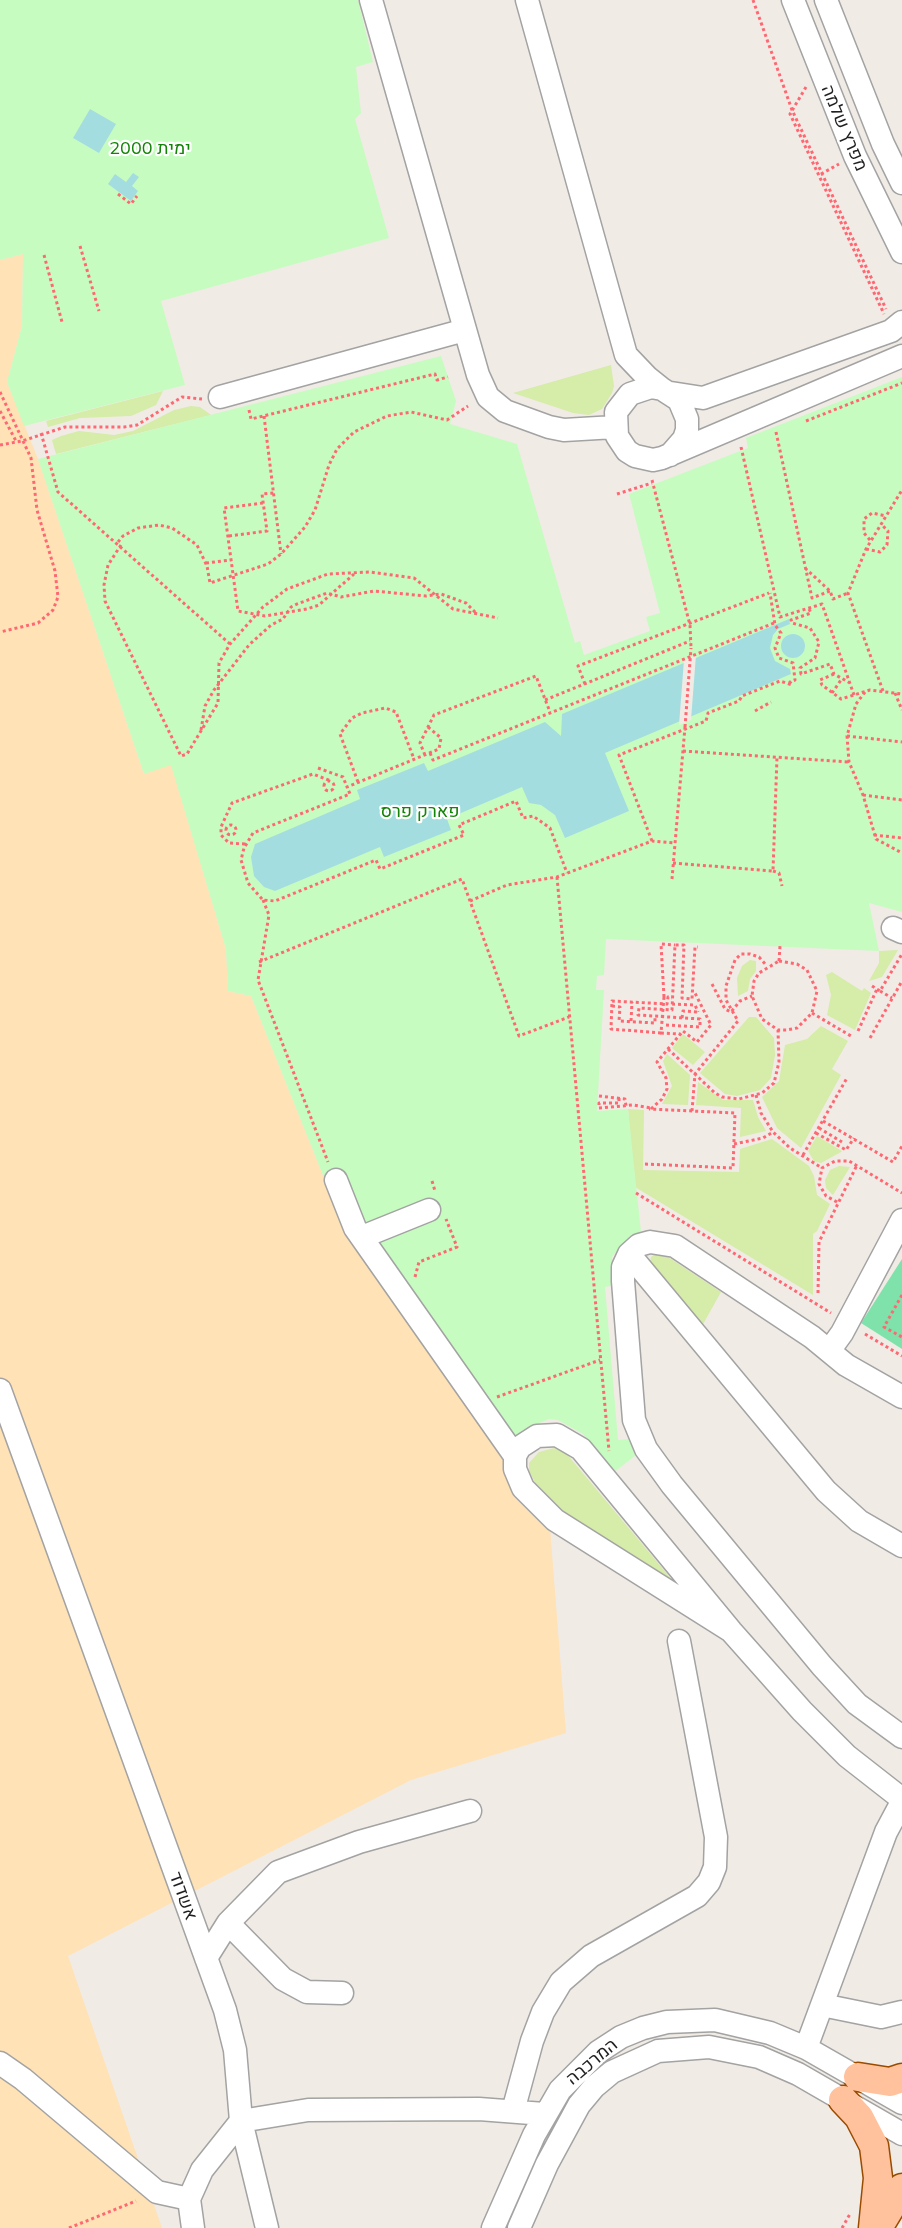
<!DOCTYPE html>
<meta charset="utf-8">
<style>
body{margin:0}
canvas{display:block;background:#f0ebe5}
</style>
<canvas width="902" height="2228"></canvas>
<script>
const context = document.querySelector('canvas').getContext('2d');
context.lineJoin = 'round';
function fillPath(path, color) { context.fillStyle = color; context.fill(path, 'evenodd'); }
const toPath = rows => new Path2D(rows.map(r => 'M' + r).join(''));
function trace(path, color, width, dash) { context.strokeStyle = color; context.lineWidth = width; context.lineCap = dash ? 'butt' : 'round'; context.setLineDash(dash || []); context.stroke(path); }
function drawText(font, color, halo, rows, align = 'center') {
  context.font = font + ' Mulish,Heebo,sans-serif'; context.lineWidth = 4.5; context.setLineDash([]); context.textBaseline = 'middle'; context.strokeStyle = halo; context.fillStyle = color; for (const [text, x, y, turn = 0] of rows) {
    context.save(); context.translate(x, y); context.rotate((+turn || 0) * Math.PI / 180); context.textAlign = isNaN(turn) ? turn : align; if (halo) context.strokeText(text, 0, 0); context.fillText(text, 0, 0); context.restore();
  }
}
fillPath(toPath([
 [611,365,614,386,612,393,602,409,589,415,573,413,513,393],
 [163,391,156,405,131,416,80,418,48,427,46,421],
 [191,406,200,407,211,415,56,454,52,440,61,436,79,431,114,435,133,431,174,410],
 [898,950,882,977,869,981,879,963,879,951],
 [750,960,756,961,756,971,750,979,748,991,738,996,737,978,742,966],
 [832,972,862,991,864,988,871,993,855,1030,827,1015,831,995,826,975],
 [749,1017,756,1017,774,1038,775,1055,771,1078,760,1090,737,1096,725,1094,700,1073],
 [821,1026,848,1041,832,1069,841,1075,801,1148,777,1128,762,1097,779,1081,785,1045,807,1039],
 [683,1034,705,1052,693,1065,672,1048],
 [667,1054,690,1075,688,1105,662,1104,672,1086,663,1061],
 [698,1082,723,1100,753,1100,758,1117,766,1131,740,1137,741,1108,696,1105],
 [628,1109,644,1110,643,1170,739,1172,740,1149,772,1139,809,1166,814,1176,817,1195,830,1204,817,1231,813,1234,813,1295,635,1187],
 [817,1136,842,1151,841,1152,821,1163,814,1161,808,1151],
 [839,1166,850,1167,833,1195,826,1188,825,1180,830,1170],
 [655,1254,665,1255,721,1292,702,1326,650,1262,651,1257],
 [554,1448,566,1453,683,1593,574,1525,540,1492,529,1471,529,1463,539,1452]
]), '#d6eca9');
fillPath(toPath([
 [23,254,22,326,7,382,38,459,144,774,171,764,226,949,228,991,251,996,343,1225,506,1455,550,1528,566,1733,411,1780,68,1956,162,2228,0,2228,0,260]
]), '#ffe2b5');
fillPath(toPath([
 [0,0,358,0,373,62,356,67,361,113,355,119,389,238,161,301,185,385,24,426,7,382,22,326,23,254,0,260],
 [441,356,456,401,450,424,517,444,575,643,580,641,584,655,650,631,646,617,660,613,629,494,748,448,746,438,902,377,902,912,869,903,879,951,606,939,604,975,597,976,596,990,604,990,597,1111,628,1109,641,1232,624,1242,612,1257,615,1285,605,1287,618,1440,630,1439,636,1455,613,1473,583,1434,558,1420,549,1419,523,1430,506,1455,343,1225,251,996,228,991,226,949,171,765,144,774,38,459]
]), '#c7fcc1');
fillPath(toPath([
 [902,1259,902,1349,861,1323]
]), '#80e2ab');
fillPath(toPath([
 [90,109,116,124,99,153,73,138],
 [133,173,139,177,132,186,138,191,131,201,108,184,115,174,126,182],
 [789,619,790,624,778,629,773,635,770,648,775,661,790,669,791,674,605,753,629,811,565,838,555,815,541,805,529,803,522,787,447,819,451,830,384,857,380,847,275,891,264,887,254,876,251,857,255,844,360,799,357,790,424,763,428,771,545,722,561,736,562,714],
 '781 646a12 12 0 1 1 24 0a12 12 0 1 1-24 0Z'
]), '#a4dde0');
fillPath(toPath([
 [696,655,691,720,679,725,684,660]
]), '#f0ebe5');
const minor = toPath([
 [371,0,478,375,488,397,505,411,549,427,564,430,615,427],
 [527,0,626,355,647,377,662,389],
 [793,0,855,156,902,252],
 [826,0,883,144,902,183],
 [671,393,703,398,891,331,902,322],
 [220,397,465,330],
 [670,455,684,439,687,430,687,419,679,400,662,389,651,387,630,394,616,412,617,436,627,451,635,456,653,460,662,458,902,356],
 [893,928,902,932],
 [336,1180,355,1228,515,1456],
 [362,1237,429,1210],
 [629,1254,826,1491,859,1521,902,1546],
 [829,1351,842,1333,902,1220],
 [0,1390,225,2010,235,2050,241,2121,308,2110,479,2109,544,2114],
 [902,1397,846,1365,812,1337,675,1246,650,1242,639,1245,629,1254,623,1267,623,1281,634,1420,646,1449,672,1485,822,1666,857,1704,902,1737],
 [731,1631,555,1520,523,1488,515,1469,515,1456,520,1447,537,1436,557,1435,581,1449,731,1631,802,1711,847,1756,902,1799],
 [228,1923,283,1979,307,1992,342,1993],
 [206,1958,228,1923,278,1872,359,1842,470,1811],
 [822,2005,881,2017,902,2012],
 [806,2048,886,1832,902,1802],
 [0,2063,23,2079,157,2192,189,2199],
 [513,2111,532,2041,543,2012,561,1982,591,1956,697,1896,709,1882,715,1867,716,1837,679,1641],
 [241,2121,267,2228],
 [193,2228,189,2199,202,2170,241,2121],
 [493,2228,534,2135,560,2090,598,2052,621,2037,643,2028,667,2022,715,2020,770,2033,806,2048,902,2103],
 [519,2228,547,2164,579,2105,594,2087,612,2072,658,2051,709,2047,759,2057,798,2074,902,2134]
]);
const major = toPath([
 [858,2077,890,2082,902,2078],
 [843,2100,859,2117,874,2146,878,2178,873,2228],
 [878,2228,902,2188]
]);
trace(minor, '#a3a3a3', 25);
trace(major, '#9b4b00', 31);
trace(toPath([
 [753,0,792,110,886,309],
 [806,87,790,114,884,314],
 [821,174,839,164],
 [118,194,131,204,137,196],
 [80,246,99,311],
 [44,255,62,322],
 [0,392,31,458,37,510,55,571,58,597,53,610,38,623,0,632],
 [249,410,251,419,435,374,437,380,448,377],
 [0,411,16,441],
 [264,416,281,554],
 [806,421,902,383],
 [776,432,812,598,830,591],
 [41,433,58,492,230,644],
 [0,445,22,441,65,427,124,427,137,425,182,397,202,399],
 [741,447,780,617,822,604,854,695],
 [652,480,690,625,691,648],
 [617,494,652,483],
 [263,503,224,508,238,611,265,616,307,609,319,605,354,574],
 [229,536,267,531,262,494,274,493],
 [870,540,864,533,864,519,872,513,886,516],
 [118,542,123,536,138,528,159,525,172,528,197,545,207,566,210,583,268,564,281,554,305,527,315,510,329,465,337,449,354,432,387,416,411,412,447,420,468,406],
 [121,545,108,565,104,585,105,601,181,756,187,754,218,703,219,663,230,644,263,607,287,589,328,574,370,572,414,578,453,609,498,618],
 [866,549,880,552,887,545,888,531,881,524],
 [206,563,231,560],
 [805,568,830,591,833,599,848,593],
 [809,609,811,613,791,620,792,623,810,628,819,642,815,658,800,668,801,674,830,664,834,674,850,683],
 [834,674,820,680,822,685,841,699,870,690,902,694],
 [585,684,578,666,769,593],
 [883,691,848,593,866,549,902,490],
 [865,692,856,704,847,736,849,762,863,795,876,839,902,853],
 [832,693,841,680],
 [895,693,902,710],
 [545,700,690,641],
 [755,711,771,702],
 [428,727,441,738,439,749,347,787,350,794,253,833,244,848,241,860,248,883,263,900,275,901,376,860,380,869,464,835,459,825,516,801,523,818,533,816,550,828,567,873],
 [201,730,205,706,214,690,249,645,271,625,283,619,291,607,297,604,327,593,341,597,374,591,426,596,441,594,466,603,477,614],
 [847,736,902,742],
 [683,751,849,762],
 [430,753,433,760,774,623],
 [425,755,420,743,434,715,536,676,550,712],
 [318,768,343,777,347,787],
 '324 786a5 5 0 1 1 10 0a5 5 0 1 1-10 0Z',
 [358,782,340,734,352,718,362,713,385,708,396,712,414,759],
 [863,795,902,800],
 '226 830a5 5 0 1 1 10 0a5 5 0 1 1-10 0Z',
 [874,835,902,838],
 [652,841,619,755,706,721,708,713,739,701,742,696,780,681,792,685,790,682,795,680,793,663,779,658,775,648,781,633,775,625,770,593],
 [245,844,229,843,221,835,221,827,232,803,313,774,331,781],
 [673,863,773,871,777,757],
 [773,871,779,873,782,886],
 [557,877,609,1451],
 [672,879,685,727],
 [263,900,269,915,258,980,328,1162],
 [470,901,507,885,557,877,652,841,675,843],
 [779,961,797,964,807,970,817,991,812,1013,797,1028,787,1030,778,1030,762,1019,752,996,754,981,759,973,779,961],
 [779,961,780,946],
 [259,962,462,879,519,1036,569,1017],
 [712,984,725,1009,731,1012,740,1001,752,996],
 [872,986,880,991,902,954],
 [880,991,892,998],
 [664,997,661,944,675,945],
 [672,1004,695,1005,698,1012],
 [612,1006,620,1007,619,1021,655,1023,655,1016],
 [812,1013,851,1036],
 [682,1018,683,1011,698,1012],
 [631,1021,632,1002],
 [666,1025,700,1027,700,1019,638,1015,639,1008,672,1010,675,945,684,945,682,998,692,999,695,947,698,947],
 [858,1031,877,989],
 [661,1033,611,1029,612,1001,667,1004,668,997,672,998],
 [870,1038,902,981],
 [668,1049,715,1093,722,1097,739,1099,762,1093,774,1083,779,1062,778,1030],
 [756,1095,761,1113,773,1132,790,1148,822,1168],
 [599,1096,625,1099,626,1106],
 [619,1098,619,1103,599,1103,599,1108,633,1105,651,1108],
 [651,1109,662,1099,667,1089,666,1078,657,1062,683,1031,697,1042,711,1025,694,991],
 [692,1111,695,1074,738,1021,726,1000,726,986,735,960,741,954,750,954,759,957,767,966],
 [823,1121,893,1162,902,1146],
 [819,1128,842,1142],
 [816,1133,846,1150,854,1138],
 [734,1144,763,1138,773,1132],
 [803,1155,847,1078],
 [645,1164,733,1168,735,1113,649,1109],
 [432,1181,435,1191],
 [636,1193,831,1313],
 [837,1202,826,1196,819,1184,822,1168,835,1161,849,1161,902,1193],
 [415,1277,419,1262,457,1247,446,1219],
 [818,1293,819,1242,857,1165],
 [902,1295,884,1327,902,1337],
 [865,1334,902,1356],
 [497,1397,600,1360],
 [69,2228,136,2201],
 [842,2228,850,2214]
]), '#ff6873', 3, [3, 3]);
trace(minor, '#fff', 22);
trace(major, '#ffc29c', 28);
trace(toPath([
 [685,727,691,648],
 [664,997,661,1033,680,1034]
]), '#ff6873', 3, [3, 3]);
drawText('18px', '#1f1f1f', '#fff', [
 ["מפרץ שלמה",844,128,67],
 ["אשדוד",183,1896,70],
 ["המרכבה",592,2062,-40]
]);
drawText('18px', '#138407', '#fff', [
 ["ימית 2000",150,149],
 ["פארק פרס",420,812]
]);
</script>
